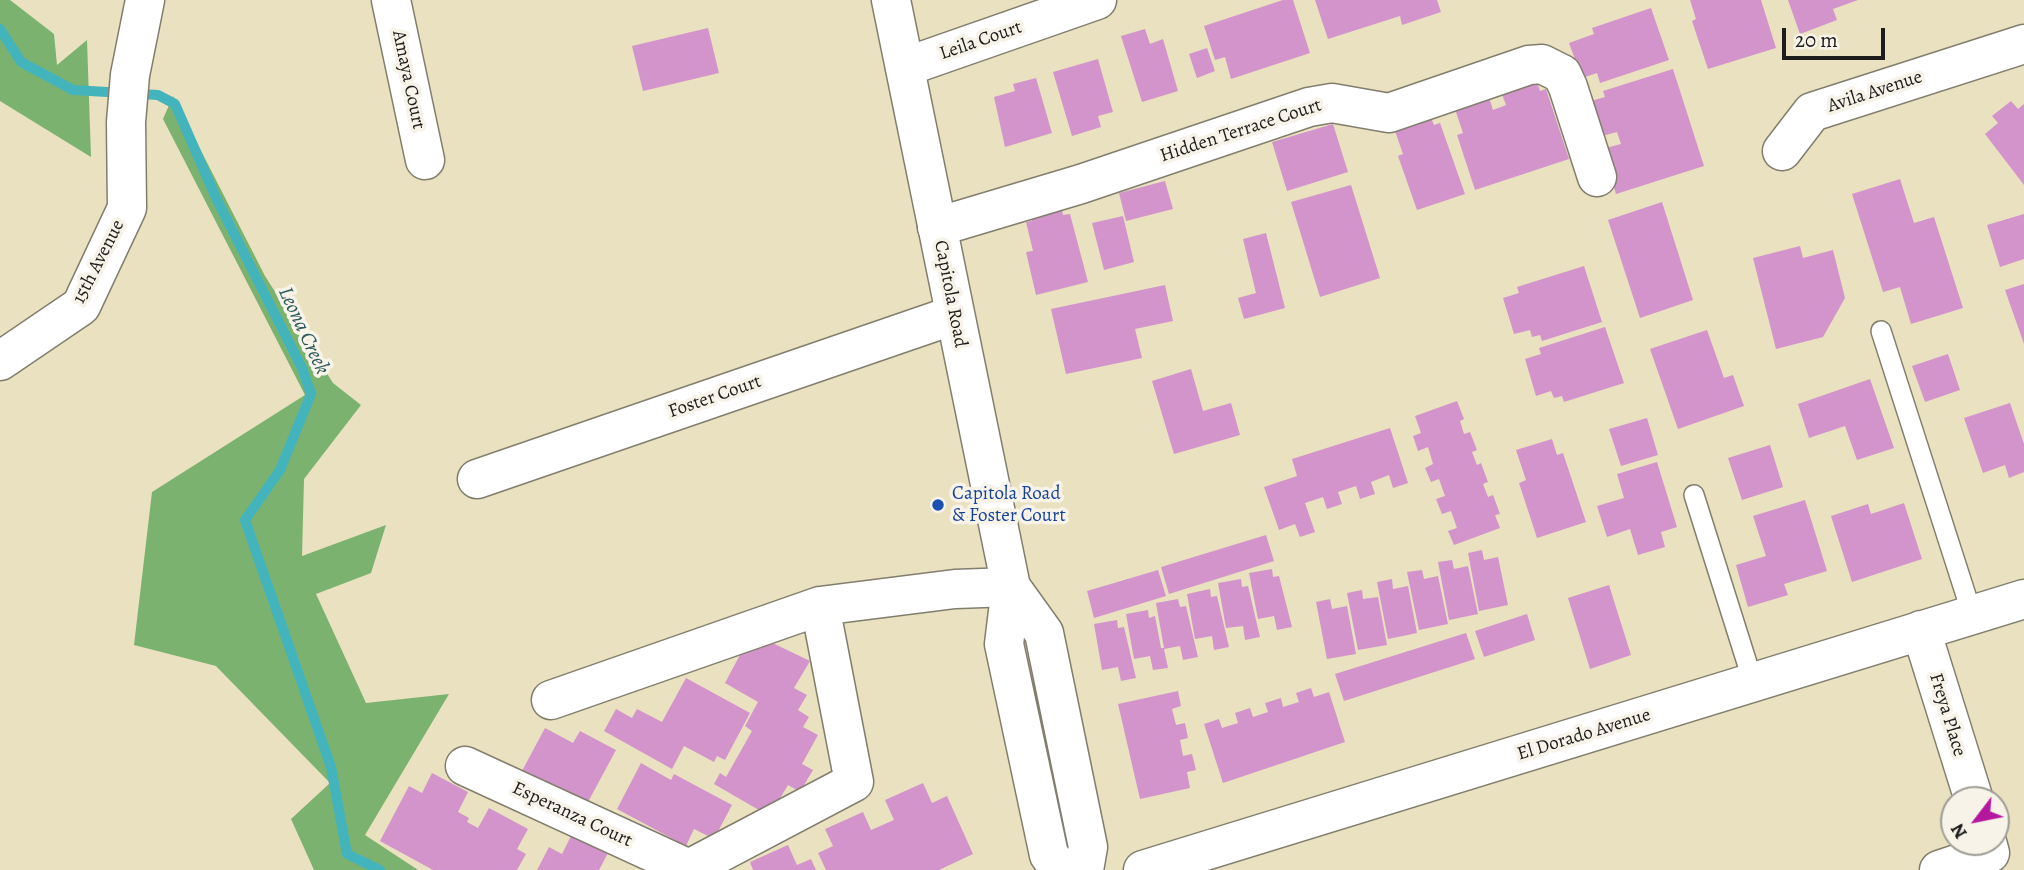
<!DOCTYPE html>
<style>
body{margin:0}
#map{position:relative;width:2024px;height:870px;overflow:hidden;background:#e9e1bf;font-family:Alegreya,serif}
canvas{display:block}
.north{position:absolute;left:1940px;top:786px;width:70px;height:70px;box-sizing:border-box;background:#f7f3e8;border:2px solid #9f9d96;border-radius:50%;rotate:238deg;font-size:19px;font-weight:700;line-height:28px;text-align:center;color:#1c1c1c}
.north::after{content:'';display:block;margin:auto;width:24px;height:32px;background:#b5179e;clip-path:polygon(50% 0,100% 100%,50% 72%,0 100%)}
.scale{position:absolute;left:1782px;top:28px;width:103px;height:32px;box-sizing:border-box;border:4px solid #1c1c1c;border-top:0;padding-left:9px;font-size:21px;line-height:24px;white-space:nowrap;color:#1c1c1c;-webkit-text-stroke:5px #f7f3e8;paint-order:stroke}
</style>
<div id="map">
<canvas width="2024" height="870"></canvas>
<div class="north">N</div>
<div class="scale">20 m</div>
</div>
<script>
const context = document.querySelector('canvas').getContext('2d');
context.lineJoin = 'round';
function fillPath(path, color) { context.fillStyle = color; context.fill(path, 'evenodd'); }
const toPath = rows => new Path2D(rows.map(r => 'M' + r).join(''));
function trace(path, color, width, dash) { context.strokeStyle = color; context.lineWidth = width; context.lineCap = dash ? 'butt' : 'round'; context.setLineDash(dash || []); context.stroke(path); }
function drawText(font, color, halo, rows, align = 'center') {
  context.font = font + ' Alegreya,serif'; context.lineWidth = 7; context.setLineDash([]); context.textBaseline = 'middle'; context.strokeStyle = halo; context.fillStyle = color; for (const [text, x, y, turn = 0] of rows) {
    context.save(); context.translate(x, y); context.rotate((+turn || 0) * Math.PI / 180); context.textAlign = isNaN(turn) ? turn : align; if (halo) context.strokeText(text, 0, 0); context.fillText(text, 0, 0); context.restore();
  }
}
fillPath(toPath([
 [0,0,10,0,54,34,57,65,87,40,91,157,0,101],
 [173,96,265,276,333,383,361,405,304,479,302,556,386,525,371,573,316,594,366,703,449,694,365,835,418,870,314,870,291,819,330,783,216,666,134,645,152,492,305,395,163,119]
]), '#7cb26f');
trace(toPath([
 [0,29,21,62,73,90,158,95,175,104,217,200,302,368,311,394,280,470,245,520,331,767,347,854,380,870]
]), '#44b4bc', 10);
fillPath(toPath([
 [1283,0,1293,0,1310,53,1231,79,1225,57,1215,60,1204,26],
 [1315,0,1437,0,1441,12,1402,25,1400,16,1328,39],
 [1690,0,1761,0,1776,48,1708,69,1692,21,1696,19],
 [1788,0,1858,0,1833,9,1837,20,1800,34],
 [1651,8,1669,60,1600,83,1597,73,1582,78,1569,43,1594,34,1592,28],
 [708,28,719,73,643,91,632,46],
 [1145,29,1150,44,1163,39,1178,91,1142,102,1121,36],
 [1207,48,1215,71,1197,78,1189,54],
 [1098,59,1113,112,1098,116,1101,127,1072,136,1053,72],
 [1673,69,1704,166,1616,194,1602,149,1621,144,1617,132,1598,137,1587,102,1605,97,1603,91],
 [1535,75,1540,91,1546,89,1569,159,1475,190,1457,135,1463,133,1453,103,1487,91,1493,110,1506,105,1499,86],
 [1036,78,1052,133,1005,147,994,97,1015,91,1013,84],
 [2011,101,2018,109,2024,104,2024,185,1985,134,1998,123,1992,116],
 [1428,110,1434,125,1440,123,1465,194,1417,210,1398,156,1403,154,1392,122],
 [1333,124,1348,172,1287,191,1272,142],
 [1900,179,1914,223,1934,217,1963,308,1911,324,1900,287,1883,292,1852,194],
 [1165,181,1173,209,1126,221,1119,193],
 [1351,185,1380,278,1320,297,1291,202],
 [1662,202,1693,300,1640,318,1608,220],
 [1062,210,1063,215,1070,214,1088,282,1036,295,1026,252,1033,251,1026,222,1032,221,1031,218],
 [2024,214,2024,259,2000,267,1987,225],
 [1123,216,1134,262,1104,270,1092,223],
 [1266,233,1285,308,1244,319,1238,298,1256,293,1243,239],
 [1800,246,1803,258,1833,250,1845,298,1823,337,1776,349,1753,258],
 [1584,266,1602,322,1542,341,1540,335,1532,337,1530,330,1514,334,1503,298,1519,293,1517,287],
 [2024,284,2024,344,2005,290],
 [1165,285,1173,321,1135,329,1142,358,1066,374,1051,309],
 [1605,327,1624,383,1564,402,1562,396,1554,398,1551,391,1536,396,1525,359,1541,354,1539,348],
 [1707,330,1724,378,1733,375,1744,406,1678,429,1650,349],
 [1948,354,1960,390,1925,402,1912,366],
 [1191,369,1203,411,1231,403,1240,435,1174,454,1152,381],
 [1870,379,1894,448,1857,460,1845,426,1809,438,1798,404],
 [1457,401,1464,419,1460,421,1464,434,1470,432,1477,450,1472,452,1477,465,1481,463,1488,482,1483,484,1488,497,1493,495,1500,514,1495,515,1500,528,1454,545,1448,531,1457,528,1451,511,1442,514,1436,499,1445,496,1439,479,1431,482,1425,468,1433,464,1428,447,1418,451,1413,436,1421,433,1415,416],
 [2010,403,2024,444,2024,472,2009,478,2005,465,1983,473,1964,418],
 [1647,418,1658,455,1621,466,1609,429],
 [1390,428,1408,483,1393,488,1389,475,1371,482,1375,494,1360,499,1356,486,1338,492,1342,504,1327,509,1323,497,1305,503,1315,532,1300,537,1295,524,1279,530,1264,487,1297,476,1292,459],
 [1552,439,1557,455,1563,453,1586,522,1537,538,1519,483,1526,480,1516,450],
 [1770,445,1783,487,1742,500,1728,458],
 [1657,462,1677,527,1661,532,1665,547,1638,555,1630,529,1607,537,1597,506,1624,498,1617,474],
 [1805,500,1827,571,1784,584,1788,595,1748,607,1736,565,1766,556,1753,516],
 [1904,503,1922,559,1852,582,1831,516,1868,504,1871,514],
 [1266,535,1274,561,1169,594,1161,567],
 [1482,550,1484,560,1498,557,1508,605,1479,611,1468,553],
 [1452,560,1454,569,1468,566,1478,614,1449,620,1438,562],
 [1272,569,1273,577,1279,576,1292,627,1277,630,1274,616,1258,619,1249,573],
 [1158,570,1166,596,1094,618,1087,591],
 [1422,570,1424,579,1438,576,1448,624,1419,630,1407,572],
 [1241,579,1242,587,1248,586,1260,637,1245,640,1243,626,1226,628,1218,583],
 [1392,579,1393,589,1408,586,1417,633,1388,639,1377,582],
 [1609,585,1631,655,1590,669,1568,598],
 [1210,589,1211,597,1217,596,1229,647,1214,650,1212,636,1195,639,1187,594],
 [1362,590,1363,599,1378,597,1387,645,1358,650,1347,593],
 [1178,599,1180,607,1186,606,1198,657,1183,660,1180,646,1164,649,1168,668,1153,670,1150,656,1134,659,1126,614,1148,610,1149,618,1155,616,1161,648,1164,648,1156,603],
 [1330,599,1332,609,1347,606,1356,654,1327,659,1316,602],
 [1527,614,1535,640,1484,657,1475,631],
 [1117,620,1118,628,1124,627,1136,678,1121,681,1118,667,1102,670,1094,624],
 [1466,633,1475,659,1344,701,1335,674],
 [758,636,810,661,794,688,807,695,798,710,809,717,803,727,818,735,802,764,813,770,800,792,788,785,775,807,769,804,764,813,714,784,720,773,726,777,752,731,745,726,758,702,725,683,749,638],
 [686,678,750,713,725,760,717,756,714,762,684,746,672,769,604,731,616,709,632,718,637,709,662,722],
 [1311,688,1314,697,1329,692,1345,742,1223,783,1204,724,1219,719,1222,728,1238,723,1235,713,1250,708,1253,717,1268,712,1265,703,1281,698,1283,707,1299,702,1296,693],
 [1178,691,1181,706,1172,709,1176,725,1185,723,1188,738,1180,740,1183,756,1192,754,1196,770,1187,772,1190,788,1140,799,1118,704],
 [545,728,573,743,580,731,616,750,588,802,522,771],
 [641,763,671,780,674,774,732,805,714,839,694,829,686,846,617,809],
 [432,773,468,792,458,812,469,818,467,822,478,828,489,808,528,829,517,849,526,854,517,870,433,870,380,841,409,786,422,793],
 [923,783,932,803,947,796,973,854,939,870,826,870,818,853,833,846,825,829,863,812,871,830,894,820,885,800],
 [572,834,608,853,599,870,537,870,549,847,562,854],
 [788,845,797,865,811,859,816,870,753,870,750,862]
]), '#d394cc');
const lane = toPath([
 [1881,331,1972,614],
 [1694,495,1753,682]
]);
const street = toPath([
 [391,0,425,160],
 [905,67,1097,0],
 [1782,151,1812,112,2024,44],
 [937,227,1081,184,1309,107,1332,103,1389,113,1529,65,1542,64,1562,74,1568,87,1597,177],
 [0,361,81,306,127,208,126,122,130,75,145,0],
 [477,479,954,315],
 [1921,630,1974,800],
 [551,700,820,606,955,589,1011,587],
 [465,766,689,869,854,782,820,606],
 [1143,870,2024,599],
 [1939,870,1990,853,1987,842]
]);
const primary = toPath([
 [891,0,1011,587,1004,644,1049,855,1061,870],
 [1011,587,1044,633,1088,847,1084,870]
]);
trace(lane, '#827e6e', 22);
trace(street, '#827e6e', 41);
trace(primary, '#827e6e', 41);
trace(lane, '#fff', 19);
trace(street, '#fff', 38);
trace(primary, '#fff', 38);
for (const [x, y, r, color] of [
 [938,505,7,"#1a4fb4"]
]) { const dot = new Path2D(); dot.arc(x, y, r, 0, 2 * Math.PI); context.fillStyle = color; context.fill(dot); trace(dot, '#f7f3e8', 2.5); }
drawText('19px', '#1c1c1c', '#f7f3e8', [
 ["Leila Court",981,41,-19],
 ["Amaya Court",408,80,78],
 ["Avila Avenue",1875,92,-18],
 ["Hidden Terrace Court",1241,131,-18],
 ["15th Avenue",99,262,-63],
 ["Capitola Road",950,294,79],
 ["Foster Court",715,397,-19],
 ["Freya Place",1947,715,73],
 ["El Dorado Avenue",1584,735,-17],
 ["Esperanza Court",572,815,25]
]);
drawText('19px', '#164399', '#f7f3e8', [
 ["Capitola Road",952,494],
 ["& Foster Court",952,516]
], 'left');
drawText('italic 21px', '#2c595c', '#f7f3e8', [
 ["Leona Creek",303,331,65]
]);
</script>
